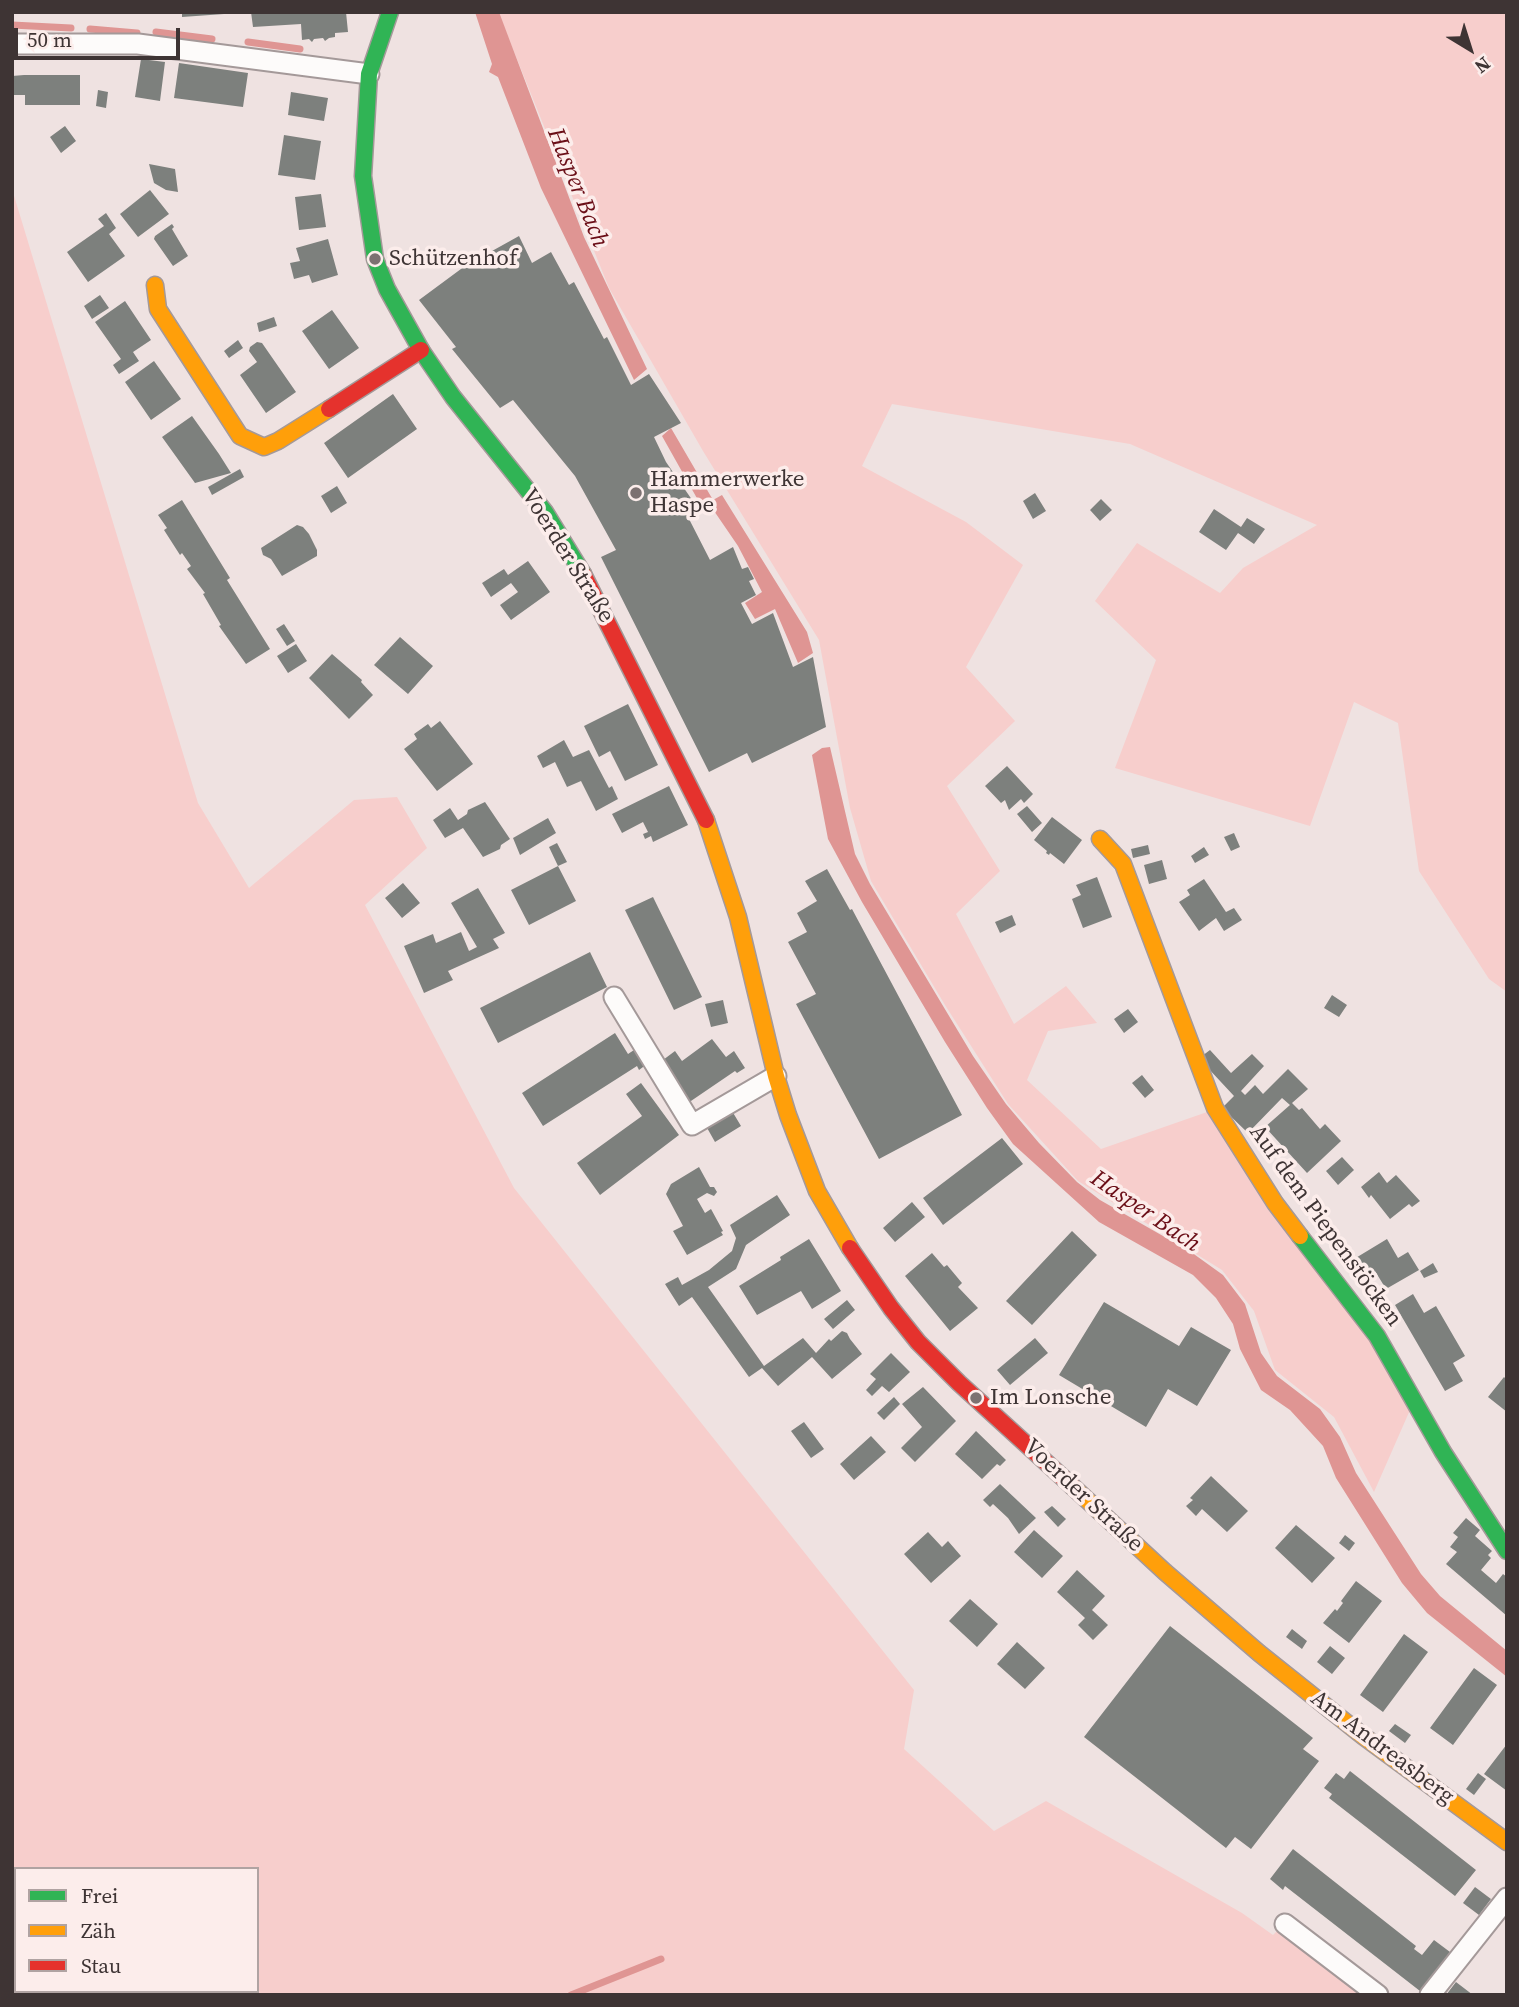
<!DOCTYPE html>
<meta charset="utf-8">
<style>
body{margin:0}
#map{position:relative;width:1519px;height:2007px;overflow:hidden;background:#efe2e1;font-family:"Source Serif 4",serif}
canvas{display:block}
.frame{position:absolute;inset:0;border:14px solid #3e3434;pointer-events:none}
.legend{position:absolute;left:14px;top:1867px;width:245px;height:126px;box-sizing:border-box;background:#fcedeb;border:2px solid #b0a3a2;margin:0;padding:9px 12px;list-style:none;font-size:21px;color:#3e3434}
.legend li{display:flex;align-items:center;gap:14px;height:35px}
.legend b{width:35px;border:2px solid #b0a3a2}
.north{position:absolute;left:1435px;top:14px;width:70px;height:70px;-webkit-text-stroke:5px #fcedeb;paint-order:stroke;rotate:142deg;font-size:19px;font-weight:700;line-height:28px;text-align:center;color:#3e3434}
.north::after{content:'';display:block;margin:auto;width:24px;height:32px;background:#3e3434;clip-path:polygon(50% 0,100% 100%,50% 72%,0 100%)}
.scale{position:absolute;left:14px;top:28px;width:166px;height:32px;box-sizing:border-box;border:4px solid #3e3434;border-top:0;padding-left:9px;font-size:21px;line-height:24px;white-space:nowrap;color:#3e3434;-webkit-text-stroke:5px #fcedeb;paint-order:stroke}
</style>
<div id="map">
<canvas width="1519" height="2007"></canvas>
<div class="frame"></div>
<ul class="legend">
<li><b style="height:9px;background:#30b455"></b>Frei</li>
<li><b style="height:9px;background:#ff9f0a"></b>Zäh</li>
<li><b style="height:9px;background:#e5322d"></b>Stau</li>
</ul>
<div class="north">N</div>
<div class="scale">50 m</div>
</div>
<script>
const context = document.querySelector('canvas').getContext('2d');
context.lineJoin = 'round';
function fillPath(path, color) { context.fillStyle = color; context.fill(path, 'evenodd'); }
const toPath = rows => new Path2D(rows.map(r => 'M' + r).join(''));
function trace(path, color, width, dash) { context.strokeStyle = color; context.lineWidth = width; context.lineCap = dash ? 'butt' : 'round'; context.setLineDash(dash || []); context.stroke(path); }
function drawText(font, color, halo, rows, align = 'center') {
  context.font = font + ' "Source Serif 4",serif'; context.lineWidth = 7; context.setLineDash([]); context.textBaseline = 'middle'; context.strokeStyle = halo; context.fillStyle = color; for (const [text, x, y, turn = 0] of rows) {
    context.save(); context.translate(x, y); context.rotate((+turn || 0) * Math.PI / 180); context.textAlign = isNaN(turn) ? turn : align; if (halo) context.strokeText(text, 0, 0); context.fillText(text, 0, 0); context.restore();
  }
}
fillPath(toPath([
 [498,12,1507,12,1507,992,1489,979,1419,871,1398,723,1354,702,1310,826,1115,768,1156,660,1095,601,1137,543,1220,593,1243,568,1317,525,1130,444,892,404,862,466,966,522,1023,565,966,667,1015,721,947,786,1000,871,956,914,1014,1024,1066,986,1097,1023,1048,1031,1027,1080,1101,1149,1210,1111,1373,1341,1410,1410,1374,1492,1334,1417,1275,1370,1254,1311,1222,1270,1078,1181,1008,1104,945,1005,871,881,850,808,819,640,703,451,609,288],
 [12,189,198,803,249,888,354,800,397,797,427,848,365,905,514,1188,914,1690,904,1749,994,1831,1046,1801,1242,1913,1273,1935,1278,1930,1358,1993,1357,1995,12,1995],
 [16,1869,257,1869,257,1991,16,1991]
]), '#f7cecc');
fillPath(toPath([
 [475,12,499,12,584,237,647,369,634,380,541,188,498,77,489,72,492,64],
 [671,428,713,500,722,495,807,632,813,653,798,663,775,609,755,619,745,603,762,592,738,546,710,505,703,509,662,436],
 [830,747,855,854,870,884,973,1056,1006,1104,1039,1143,1077,1182,1100,1200,1191,1252,1223,1275,1245,1304,1261,1353,1277,1376,1320,1409,1340,1437,1356,1473,1421,1574,1440,1596,1507,1651,1507,1677,1427,1613,1402,1583,1336,1478,1323,1446,1290,1410,1261,1390,1240,1349,1233,1324,1216,1298,1193,1275,1099,1222,1013,1144,987,1108,945,1042,862,902,828,839,812,755,822,748]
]), '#df9593');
trace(toPath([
 [12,25,71,28],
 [90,29,137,33],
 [156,32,212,39],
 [248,42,300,49],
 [571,1995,661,1959]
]), '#df9593', 7);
fillPath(toPath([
 [182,12,224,12,224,14,182,17],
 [251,12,346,12,348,32,335,33,335,37,329,38,325,41,323,38,314,39,312,42,309,39,302,40,301,24,253,27],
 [141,59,165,62,160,101,135,97],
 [179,63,248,73,243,107,174,98],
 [24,75,80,75,80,105,25,105,25,95,13,95,12,93,12,76],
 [98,90,108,92,106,108,96,106],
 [291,92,328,98,324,121,288,115],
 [65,126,76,141,61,153,50,137],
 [284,135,321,141,315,180,278,175],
 [149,164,175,169,178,192,166,190,154,183],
 [150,190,169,214,138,237,120,214],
 [321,194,326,227,299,230,295,197],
 [106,213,116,228,109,234,125,256,88,282,67,252,104,226,98,219],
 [172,224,174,227,172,229,188,256,173,266,154,239,155,236],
 [519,236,532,263,551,252,569,285,574,282,604,339,607,337,631,385,649,374,681,423,654,437,666,462,699,510,688,517,710,560,733,547,742,569,748,567,754,579,749,581,756,595,741,603,752,624,773,613,793,667,813,657,826,727,752,763,747,753,709,772,601,557,616,550,575,476,513,400,500,408,452,349,456,347,419,300,465,266],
 [328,239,338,275,312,283,309,275,294,279,290,263,300,261,296,248],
 [100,295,109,308,92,319,84,306],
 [125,301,151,340,133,352,139,361,119,374,113,365,121,359,95,322],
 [332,310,359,348,329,369,302,331],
 [274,317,277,326,259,332,257,323],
 [238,340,243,348,229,358,224,351],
 [257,342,262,343,296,392,266,413,240,375,257,362,249,351,250,347],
 [154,361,181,399,151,420,125,382],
 [393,394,417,429,348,478,324,443],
 [192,416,219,454,231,473,195,483,162,437],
 [240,469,244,477,212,495,208,487],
 [337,486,347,503,331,513,321,496],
 [1035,493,1046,511,1033,519,1023,501],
 [1101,499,1112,510,1100,521,1090,510],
 [182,500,230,578,227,580,270,649,246,664,219,626,221,625,203,594,205,593,187,569,191,566,182,553,180,555,164,530,167,528,158,515],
 [1214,509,1241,527,1247,518,1265,529,1254,544,1238,533,1226,550,1199,532],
 [297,525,303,527,309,534,317,550,317,556,282,576,271,559,263,555,261,548],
 [528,561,550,592,511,620,500,605,518,592,511,583,491,597,482,583,504,569,508,575],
 [284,624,295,641,287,646,276,629],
 [400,637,433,666,408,694,374,665],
 [296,644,307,661,288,673,277,656],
 [332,654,362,680,361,682,373,695,349,719,309,678],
 [628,704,658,765,625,781,610,751,599,757,584,726],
 [440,721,473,764,437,791,404,749,417,739,414,734,428,724,431,728],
 [564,740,573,757,589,750,609,788,612,786,618,799,596,811,581,781,567,787,555,762,543,768,537,756],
 [1007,766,1033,794,1024,803,1021,799,1009,810,1005,800,1001,803,985,786],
 [669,786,688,825,653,842,651,836,645,839,643,834,648,832,643,822,622,833,612,814],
 [485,802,510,839,501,845,500,849,483,857,463,828,445,838,433,820,450,808,458,820,467,814,468,810],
 [1027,806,1042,823,1032,832,1017,814],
 [1052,817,1082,840,1064,864,1050,853,1049,855,1046,853,1047,851,1034,840],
 [548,818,556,833,520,855,513,838],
 [1234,833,1240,847,1231,851,1224,837],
 [557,843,567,862,558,866,549,847],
 [1148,845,1150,854,1133,858,1131,849],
 [1204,847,1209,855,1195,863,1191,856],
 [1162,860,1167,879,1149,884,1144,865],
 [558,866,576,901,529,925,511,890],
 [827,869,850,910,852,909,962,1115,879,1159,796,1004,816,994,788,942,807,932,797,913,817,901,805,881],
 [1097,877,1112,917,1083,928,1072,899,1081,895,1076,885],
 [1204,879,1226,912,1234,908,1242,920,1224,931,1216,918,1199,931,1179,902,1190,895,1187,890],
 [403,883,420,903,402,918,385,898],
 [478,888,505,933,493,939,499,948,448,971,453,980,424,993,404,946,433,934,436,943,461,932,469,951,477,947,451,903],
 [653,897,702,997,674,1010,625,910],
 [1012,915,1016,925,1000,933,995,922],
 [590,952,607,987,498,1043,480,1008],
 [1332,995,1347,1005,1339,1017,1324,1008],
 [723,1000,728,1023,711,1027,705,1004],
 [1128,1009,1138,1022,1124,1033,1114,1019],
 [615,1033,628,1054,637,1048,647,1064,639,1070,637,1066,543,1126,522,1093],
 [712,1039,726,1057,734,1051,745,1068,737,1073,735,1071,688,1103,659,1063,675,1051,682,1061],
 [1210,1050,1231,1073,1252,1054,1264,1066,1241,1091,1245,1095,1255,1085,1263,1094,1288,1069,1308,1089,1292,1103,1299,1110,1302,1108,1320,1129,1325,1124,1341,1141,1307,1173,1265,1127,1290,1105,1282,1098,1248,1133,1222,1108,1234,1096,1207,1067,1202,1056],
 [1142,1075,1154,1090,1145,1098,1132,1083],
 [641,1083,679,1135,600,1195,577,1163,642,1116,626,1094],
 [732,1111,741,1126,715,1142,706,1126],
 [1002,1138,1023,1164,943,1225,923,1198],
 [1342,1157,1354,1170,1338,1185,1326,1171],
 [699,1167,710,1187,714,1187,717,1192,714,1196,707,1193,697,1199,705,1213,711,1209,723,1231,721,1232,723,1235,687,1255,673,1231,683,1226,666,1194,671,1184],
 [1379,1172,1387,1183,1396,1175,1420,1201,1412,1207,1409,1204,1390,1219,1371,1195,1369,1198,1361,1187],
 [777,1195,790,1215,746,1245,736,1269,708,1287,764,1366,803,1338,816,1353,829,1339,831,1341,842,1331,847,1333,850,1339,862,1354,832,1379,812,1357,778,1386,762,1368,749,1377,692,1297,679,1306,665,1284,678,1277,682,1285,709,1270,732,1251,736,1238,730,1225],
 [912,1202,925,1217,895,1242,883,1228],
 [1072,1231,1097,1255,1032,1325,1006,1301],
 [809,1239,841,1291,812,1309,801,1291,757,1315,739,1286,781,1260,780,1257],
 [1387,1239,1398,1258,1408,1252,1419,1270,1386,1289,1375,1271,1365,1277,1354,1259],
 [932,1253,944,1267,947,1265,962,1283,958,1287,978,1308,950,1331,905,1276],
 [1433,1263,1438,1272,1424,1278,1420,1271],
 [1413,1294,1424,1313,1436,1306,1465,1356,1453,1363,1463,1381,1445,1391,1395,1305],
 [847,1300,855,1310,833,1329,824,1319],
 [1104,1302,1179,1346,1191,1327,1231,1350,1197,1406,1168,1389,1146,1427,1059,1375],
 [1035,1338,1048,1353,1010,1385,997,1370],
 [891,1353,910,1372,889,1392,882,1386,872,1396,866,1390,876,1379,870,1374],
 [1504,1377,1507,1380,1507,1412,1488,1397],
 [923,1387,956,1421,915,1462,901,1448,922,1427,902,1404],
 [894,1397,900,1404,884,1420,877,1413],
 [804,1422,824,1449,811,1458,791,1431],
 [976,1431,1006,1460,1000,1466,997,1464,982,1479,955,1454],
 [871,1436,886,1452,854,1480,840,1464],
 [1211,1476,1248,1511,1227,1532,1202,1509,1196,1516,1186,1506,1193,1500,1190,1498],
 [1000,1484,1036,1518,1019,1534,1008,1518,993,1504,990,1507,983,1500],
 [1052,1506,1066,1519,1058,1527,1044,1512],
 [1466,1518,1480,1530,1475,1536,1492,1551,1488,1555,1491,1558,1481,1570,1496,1583,1503,1574,1507,1577,1507,1616,1446,1564,1457,1552,1450,1547,1458,1537,1453,1533],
 [1296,1525,1335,1558,1312,1583,1275,1548],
 [1034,1530,1063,1556,1042,1578,1014,1552],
 [928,1532,942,1547,948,1541,961,1556,931,1583,904,1554],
 [1345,1535,1355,1543,1349,1551,1339,1543],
 [1077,1570,1105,1596,1092,1610,1108,1625,1093,1640,1078,1625,1085,1618,1057,1592],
 [1356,1581,1382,1601,1349,1643,1323,1623,1335,1609,1337,1611,1343,1603,1341,1601],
 [970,1599,998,1624,977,1647,949,1621],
 [1170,1626,1313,1738,1303,1749,1319,1761,1251,1849,1235,1837,1226,1848,1084,1737],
 [1292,1629,1307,1641,1302,1649,1286,1637],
 [1404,1634,1428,1652,1383,1712,1360,1695],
 [1017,1642,1045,1668,1025,1689,997,1664],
 [1330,1646,1345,1658,1332,1674,1317,1662],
 [1474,1668,1497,1685,1453,1745,1430,1728],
 [1395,1724,1411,1735,1405,1743,1389,1731],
 [1507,1744,1507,1791,1484,1774],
 [1350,1771,1476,1870,1455,1896,1329,1798,1332,1794,1324,1788,1336,1773,1344,1779],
 [1478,1773,1486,1779,1474,1795,1466,1789],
 [1293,1849,1416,1946,1414,1949,1422,1955,1434,1940,1450,1952,1420,1991,1285,1886,1283,1890,1270,1879],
 [1475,1887,1491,1899,1479,1915,1463,1903],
 [1456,1982,1473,1995,1446,1995]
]), '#7d807d');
const street = toPath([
 [12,44,138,44,369,74],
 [614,997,692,1125,776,1076],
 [1285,1924,1378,1995],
 [1430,1995,1507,1898]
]);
const fast = toPath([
 [390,12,369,74,363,176,375,259,387,289,421,350,453,397,545,512,583,574],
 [1300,1236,1377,1336,1443,1452,1507,1551]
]);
const slow = toPath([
 [155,285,158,309,240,436,264,447,278,441,329,409],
 [706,820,738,917,776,1076,788,1115,817,1191,850,1248],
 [1100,839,1123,864,1215,1108,1275,1203,1300,1236],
 [1072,1486,1165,1572,1259,1653,1363,1736,1507,1842]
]);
const jam = toPath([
 [329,409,421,350],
 [583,574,706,820],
 [850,1248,891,1308,918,1342,959,1383,1072,1486]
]);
trace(street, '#a49999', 23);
trace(fast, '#a49999', 19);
trace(slow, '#a49999', 19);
trace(jam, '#a49999', 19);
trace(street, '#fdfbfa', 19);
trace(fast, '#30b455', 16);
trace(slow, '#ff9f0a', 16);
trace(jam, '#e5322d', 16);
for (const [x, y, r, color] of [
 [375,259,7,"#7c7171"],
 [636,493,7,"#7c7171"],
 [976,1398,7,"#7c7171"]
]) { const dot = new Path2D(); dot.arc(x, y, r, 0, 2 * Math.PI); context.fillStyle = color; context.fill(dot); trace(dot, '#fcedeb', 2.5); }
drawText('23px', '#3e3434', '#fcedeb', [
 ["Schützenhof",389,259],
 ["Hammerwerke",650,480],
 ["Haspe",650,506],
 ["Im Lonsche",990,1398]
], 'left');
drawText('23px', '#3e3434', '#fcedeb', [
 ["Voerder Straße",567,556,58],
 ["Auf dem Piepenstöcken",1325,1226,54],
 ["Voerder Straße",1083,1496,43],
 ["Am Andreasberg",1382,1748,37]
]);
drawText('italic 24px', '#6a0e17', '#fcedeb', [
 ["Hasper Bach",577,188,68],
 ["Hasper Bach",1145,1212,34]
]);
</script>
